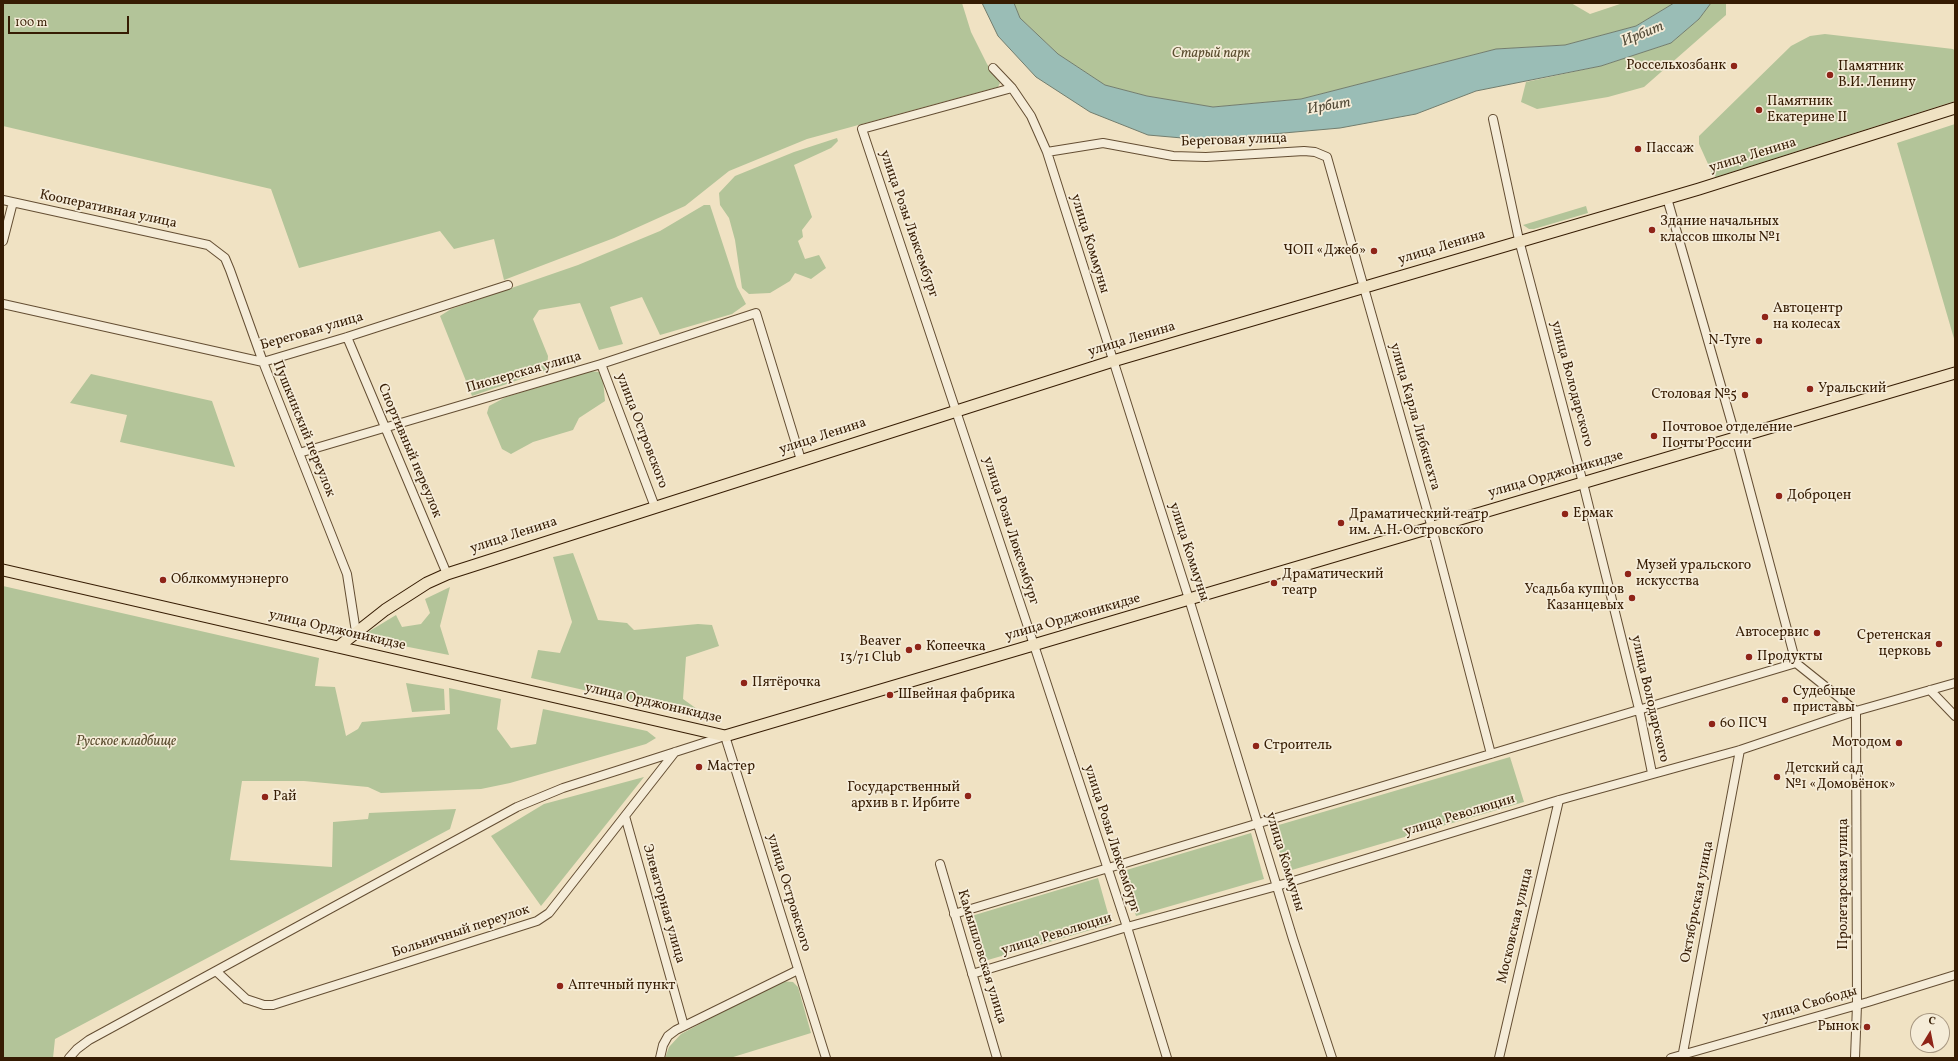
<!DOCTYPE html>
<meta charset="utf-8">
<style>
body{margin:0}
#map{position:relative;width:1958px;height:1061px;overflow:hidden;background:#f0e2c3;font-family:Vollkorn,serif}
canvas{display:block}
.frame{position:absolute;inset:0;border:4px solid #361c03;pointer-events:none}
.north{position:absolute;left:1910px;top:1013px;width:40px;height:40px;box-sizing:border-box;background:#f5ecd8;border:1px solid #a99983;border-radius:50%;rotate:10deg;font-size:11px;font-weight:700;line-height:16px;text-align:center;color:#361c03}
.north::after{content:'';display:block;margin:auto;width:14px;height:18px;background:#8f2418;clip-path:polygon(50% 0,100% 100%,50% 72%,0 100%)}
.scale{position:absolute;left:8px;top:16px;width:121px;height:18px;box-sizing:border-box;border:2px solid #361c03;border-top:0;padding-left:5px;font-size:12px;line-height:14px;white-space:nowrap;color:#361c03;-webkit-text-stroke:3px #f5ecd8;paint-order:stroke}
</style>
<div id="map">
<canvas width="1958" height="1061"></canvas>
<div class="frame"></div>
<div class="north">С</div>
<div class="scale">100 m</div>
</div>
<script>
const context = document.querySelector('canvas').getContext('2d');
context.lineJoin = 'round';
function fillPath(path, color) { context.fillStyle = color; context.fill(path, 'evenodd'); }
const toPath = rows => new Path2D(rows.map(r => 'M' + r).join(''));
function trace(path, color, width, dash) { context.strokeStyle = color; context.lineWidth = width; context.lineCap = dash ? 'butt' : 'round'; context.setLineDash(dash || []); context.stroke(path); }
function drawText(font, color, halo, rows, align = 'center') {
  context.font = font + ' Vollkorn,serif'; context.lineWidth = 3.5; context.setLineDash([]); context.textBaseline = 'middle'; context.strokeStyle = halo; context.fillStyle = color; for (const [text, x, y, turn = 0] of rows) {
    context.save(); context.translate(x, y); context.rotate((+turn || 0) * Math.PI / 180); context.textAlign = isNaN(turn) ? turn : align; if (halo) context.strokeText(text, 0, 0); context.fillText(text, 0, 0); context.restore();
  }
}
fillPath(toPath([
 [3,3,962,3,971,32,987,64,1000,83,998,87,807,139,729,171,685,206,614,238,504,280,494,239,454,249,440,231,299,268,271,189,3,126],
 [1014,3,1571,3,1590,14,1623,3,1674,3,1636,26,1565,45,1496,49,1301,99,1213,107,1147,96,1105,85,1058,54,1020,18],
 [1711,3,1726,3,1726,15,1644,87,1608,97,1537,109,1521,102,1526,82,1601,66,1671,43,1699,19],
 [1825,34,1953,49,1955,51,1955,101,1716,177,1713,175,1699,144,1699,136,1791,46,1810,36],
 [1955,124,1955,342,1897,143],
 [837,138,838,141,831,148,794,165,812,217,802,230,803,237,798,241,805,259,819,255,826,268,811,279,795,273,790,281,770,293,749,294,742,288,735,240,729,218,720,205,719,193,735,176,794,152],
 [704,205,710,205,737,287,746,304,732,314,660,335,642,297,610,307,623,344,599,350,580,303,539,310,533,319,548,356,547,370,472,396,440,316,451,309,578,265,660,231],
 [1586,206,1588,213,1534,229,1529,229,1523,225],
 [591,371,599,372,603,380,605,401,579,418,573,430,533,442,511,454,502,449,487,413,489,406,506,397],
 [91,374,212,401,235,467,120,442,127,415,70,403],
 [573,553,598,620,627,623,634,630,698,624,712,625,719,646,686,657,683,699,711,719,531,678,538,650,560,653,572,622,553,557],
 [3,586,319,658,315,686,335,687,346,736,358,729,362,722,450,714,449,688,501,699,497,729,511,748,536,744,543,709,647,731,656,738,646,744,510,783,481,789,381,793,368,787,304,781,242,781,230,860,332,867,333,822,368,819,369,813,456,809,450,829,55,1039,53,1058,3,1058],
 [450,587,440,626,449,655,368,639,368,632,396,615,402,627,421,624,430,613,425,599],
 [406,683,444,689,445,710,412,712],
 [1510,757,1524,802,1285,872,1272,827],
 [644,777,541,906,491,836,544,804],
 [1251,833,1264,879,1136,916,1123,871],
 [1098,878,1111,924,981,962,968,917],
 [780,981,793,982,798,987,811,1033,730,1058,665,1058,669,1047,681,1034]
]), '#b3c499');
const water = toPath([
 [982,3,1014,3,1020,18,1058,54,1105,85,1147,96,1213,107,1301,99,1496,49,1565,45,1636,26,1674,3,1711,3,1699,19,1671,43,1601,66,1476,91,1416,114,1340,128,1205,140,1148,135,1090,112,1036,77,998,36,982,3]
]);
fillPath(water, '#9abdb6');
trace(water, '#727d6e', 1);
const minor = toPath([
 [993,68,1012,88,1031,116,1047,152,1189,599,1293,939,1332,1058],
 [1012,88,862,129,1034,645,1127,927,1167,1058],
 [1493,119,1519,240,1583,483,1639,709,1652,773],
 [1047,152,1103,143,1173,156,1206,157,1304,151,1315,152,1327,157,1432,528,1491,754],
 [1667,198,1736,438,1796,663,1856,711],
 [3,200,208,245,225,258,230,270,263,362,347,574,356,632],
 [3,241,13,202],
 [3,304,263,362,347,337,508,285],
 [347,337,447,574],
 [601,364,655,507],
 [299,453,601,364,756,313,801,460],
 [1930,690,1955,716],
 [625,816,684,1026],
 [940,864,997,1058],
 [954,914,1796,663],
 [216,971,246,999,264,1005,273,1005,537,921,549,913,675,752],
 [972,974,1127,927,1277,886,1559,800,1740,750,1856,711,1955,683],
 [69,1058,77,1049,89,1040,517,807,563,788,725,736,826,1058],
 [660,1058,663,1045,668,1036,676,1030,798,970],
 [1499,1058,1559,800],
 [1671,1058,1868,1002,1955,975],
 [1682,1058,1740,750],
 [1855,1058,1857,1005,1856,711]
]);
const major = toPath([
 [3,570,725,736,1955,373],
 [338,647,385,610,427,583,447,574,1113,361,1699,189,1955,108]
]);
trace(minor, '#644e33', 10);
trace(major, '#361c03', 13);
trace(minor, '#f5ecd8', 8);
trace(major, '#f0e2c3', 11);
for (const [x, y, r, color] of [
 [1734,66,4,"#8f2418"],
 [1830,75,4,"#8f2418"],
 [1759,110,4,"#8f2418"],
 [1638,149,4,"#8f2418"],
 [1652,230,4,"#8f2418"],
 [1374,251,4,"#8f2418"],
 [1765,317,4,"#8f2418"],
 [1759,341,4,"#8f2418"],
 [1810,389,4,"#8f2418"],
 [1745,395,4,"#8f2418"],
 [1654,436,4,"#8f2418"],
 [1779,496,4,"#8f2418"],
 [1565,514,4,"#8f2418"],
 [1341,523,4,"#8f2418"],
 [1628,574,4,"#8f2418"],
 [163,580,4,"#8f2418"],
 [1274,583,4,"#8f2418"],
 [1632,598,4,"#8f2418"],
 [1817,633,4,"#8f2418"],
 [1939,644,4,"#8f2418"],
 [918,647,4,"#8f2418"],
 [909,650,4,"#8f2418"],
 [1749,657,4,"#8f2418"],
 [744,683,4,"#8f2418"],
 [890,695,4,"#8f2418"],
 [1785,700,4,"#8f2418"],
 [1712,724,4,"#8f2418"],
 [1899,743,4,"#8f2418"],
 [1256,746,4,"#8f2418"],
 [699,767,4,"#8f2418"],
 [1777,777,4,"#8f2418"],
 [968,796,4,"#8f2418"],
 [265,797,4,"#8f2418"],
 [560,986,4,"#8f2418"],
 [1867,1027,4,"#8f2418"]
]) { const dot = new Path2D(); dot.arc(x, y, r, 0, 2 * Math.PI); context.fillStyle = color; context.fill(dot); trace(dot, '#f5ecd8', 1.5); }
drawText('italic 14px', '#5c4e30', '#f5ecd8', [
 ["Старый парк",1211,54],
 ["Русское кладбище",126,742]
]);
drawText('14px', '#361c03', '#f5ecd8', [
 ["Россельхозбанк",1726,66,"right"],
 ["Памятник",1838,67],
 ["В.И. Ленину",1838,83],
 ["Памятник",1767,102],
 ["Екатерине II",1767,118],
 ["Пассаж",1646,149],
 ["Здание начальных",1660,222],
 ["классов школы №1",1660,238],
 ["ЧОП «Джеб»",1366,251,"right"],
 ["Автоцентр",1773,309],
 ["на колесах",1773,325],
 ["N-Tyre",1751,341,"right"],
 ["Уральский",1818,389],
 ["Столовая №5",1737,395,"right"],
 ["Почтовое отделение",1662,428],
 ["Почты России",1662,444],
 ["Доброцен",1787,496],
 ["Ермак",1573,514],
 ["Драматический театр",1349,515],
 ["им. А.Н. Островского",1349,531],
 ["Музей уральского",1636,566],
 ["искусства",1636,582],
 ["Драматический",1282,575],
 ["театр",1282,591],
 ["Облкоммунэнерго",171,580],
 ["Усадьба купцов",1624,590,"right"],
 ["Казанцевых",1624,606,"right"],
 ["Автосервис",1809,633,"right"],
 ["Сретенская",1931,636,"right"],
 ["церковь",1931,652,"right"],
 ["Beaver",901,642,"right"],
 ["13/71 Club",901,658,"right"],
 ["Копеечка",926,647],
 ["Продукты",1757,657],
 ["Пятёрочка",752,683],
 ["Судебные",1793,692],
 ["приставы",1793,708],
 ["Швейная фабрика",898,695],
 ["60 ПСЧ",1720,724],
 ["Мотодом",1891,743,"right"],
 ["Строитель",1264,746],
 ["Мастер",707,767],
 ["Детский сад",1785,769],
 ["№1 «Домовёнок»",1785,785],
 ["Государственный",960,788,"right"],
 ["архив в г. Ирбите",960,804,"right"],
 ["Рай",273,797],
 ["Аптечный пункт",568,986],
 ["Рынок",1859,1027,"right"]
], 'left');
drawText('14px', '#361c03', '#f5ecd8', [
 ["Береговая улица",1234,141,-2],
 ["улица Ленина",1753,156,-17],
 ["Кооперативная улица",108,210,12],
 ["улица Розы Люксембург",908,224,71],
 ["улица Коммуны",1089,244,73],
 ["улица Ленина",1442,248,-17],
 ["Береговая улица",312,332,-16],
 ["улица Ленина",1132,340,-17],
 ["Пионерская улица",524,373,-16],
 ["улица Володарского",1571,384,75],
 ["улица Карла Либкнехта",1414,417,74],
 ["Пушкинский переулок",303,429,68],
 ["улица Островского",641,431,69],
 ["улица Ленина",823,437,-18],
 ["Спортивный переулок",409,451,67],
 ["улица Орджоникидзе",1556,475,-16],
 ["улица Розы Люксембург",1010,531,72],
 ["улица Ленина",514,536,-18],
 ["улица Коммуны",1188,552,72],
 ["улица Орджоникидзе",1073,618,-16],
 ["улица Орджоникидзе",337,631,13],
 ["улица Володарского",1649,699,77],
 ["улица Орджоникидзе",653,704,13],
 ["улица Революции",1460,816,-17],
 ["улица Розы Люксембург",1111,839,72],
 ["улица Коммуны",1284,862,73],
 ["Пролетарская улица",1844,884,-90],
 ["улица Островского",788,893,73],
 ["Октябрьская улица",1698,902,-79],
 ["Элеваторная улица",663,904,74],
 ["Московская улица",1516,926,-77],
 ["Больничный переулок",461,932,-18],
 ["улица Революции",1057,935,-17],
 ["Камышловская улица",981,957,73],
 ["улица Свободы",1810,1005,-16]
]);
drawText('italic 15px', '#544c39', '#f5ecd8', [
 ["Ирбит",1643,35,-22],
 ["Ирбит",1329,107,-10]
]);
</script>
